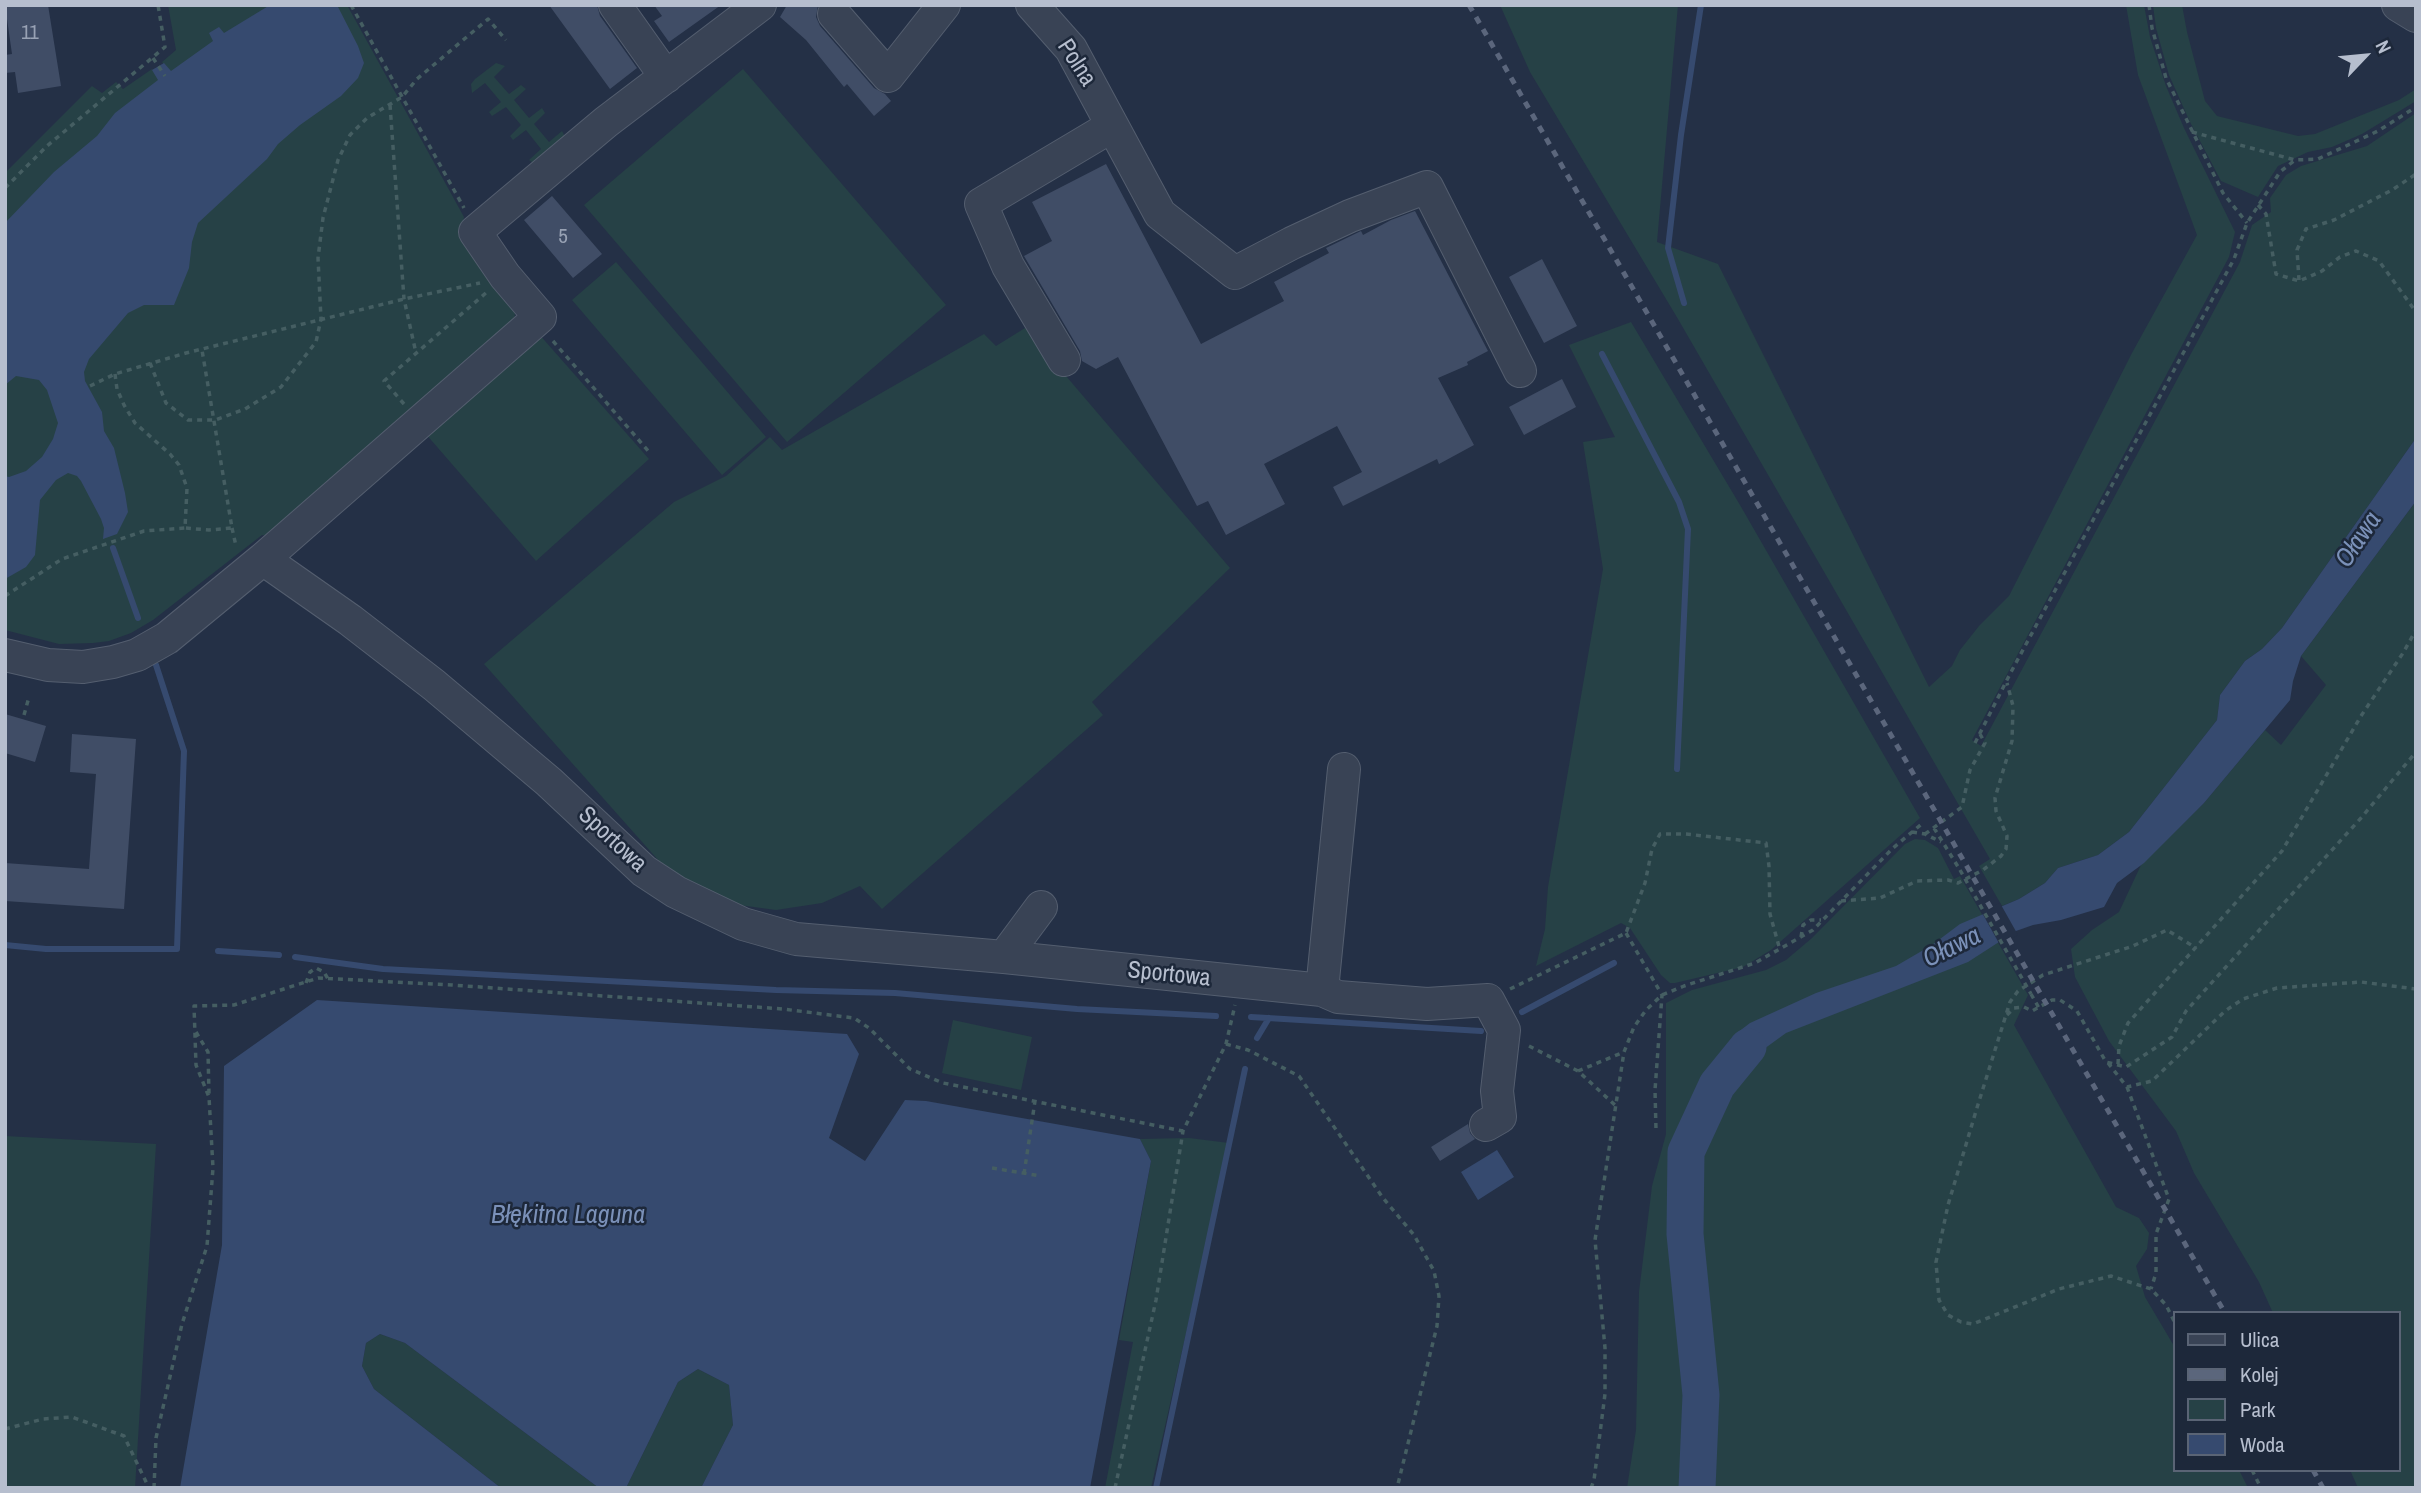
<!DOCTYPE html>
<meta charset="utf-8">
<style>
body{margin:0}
#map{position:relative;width:2421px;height:1493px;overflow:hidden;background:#243046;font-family:"Archivo Narrow",sans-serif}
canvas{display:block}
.frame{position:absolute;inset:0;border:7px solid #b6bece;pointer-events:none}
.legend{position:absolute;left:2173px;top:1311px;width:228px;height:161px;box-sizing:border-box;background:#1d283a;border:2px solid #5a6475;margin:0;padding:9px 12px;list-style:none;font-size:21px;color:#b6bece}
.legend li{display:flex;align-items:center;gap:14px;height:35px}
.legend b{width:35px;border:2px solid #5a6475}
.north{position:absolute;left:2330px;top:21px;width:70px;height:70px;-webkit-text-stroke:5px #1d283a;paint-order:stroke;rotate:64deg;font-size:19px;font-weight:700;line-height:28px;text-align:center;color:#b6bece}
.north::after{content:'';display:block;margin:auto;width:24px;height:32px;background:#b6bece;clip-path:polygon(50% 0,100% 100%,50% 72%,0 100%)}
</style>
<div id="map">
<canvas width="2421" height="1493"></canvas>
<div class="frame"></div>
<ul class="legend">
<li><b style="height:9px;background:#394355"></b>Ulica</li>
<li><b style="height:9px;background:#5b667c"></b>Kolej</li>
<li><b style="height:19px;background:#264146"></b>Park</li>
<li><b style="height:19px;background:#364a6f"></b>Woda</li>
</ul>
<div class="north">N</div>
</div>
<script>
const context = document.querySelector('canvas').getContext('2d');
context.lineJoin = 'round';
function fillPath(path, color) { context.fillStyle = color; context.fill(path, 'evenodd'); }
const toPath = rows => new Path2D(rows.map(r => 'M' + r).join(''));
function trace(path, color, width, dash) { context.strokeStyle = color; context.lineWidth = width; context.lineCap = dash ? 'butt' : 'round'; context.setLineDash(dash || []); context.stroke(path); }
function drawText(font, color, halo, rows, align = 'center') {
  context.font = font + ' "Archivo Narrow",sans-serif'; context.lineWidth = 5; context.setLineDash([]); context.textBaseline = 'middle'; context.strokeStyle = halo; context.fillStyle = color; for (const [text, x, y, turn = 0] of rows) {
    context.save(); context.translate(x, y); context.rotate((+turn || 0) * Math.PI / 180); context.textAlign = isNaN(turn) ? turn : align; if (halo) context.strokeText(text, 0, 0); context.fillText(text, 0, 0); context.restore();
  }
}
fillPath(toPath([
 [168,5,347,5,464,217,462,227,515,312,514,324,273,537,262,535,153,620,131,633,109,641,93,643,59,644,5,630,5,173,92,86,102,93,116,82,123,89,152,69,160,79,169,72,162,62,176,50],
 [1500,5,1678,5,1657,242,1718,264,1929,687,1952,666,1960,650,1979,626,2009,596,2132,353,2197,235,2138,75,2126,5,2144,5,2150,37,2166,86,2184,128,2235,232,2229,257,1972,740,1981,746,2240,262,2252,225,2271,212,2270,198,2286,175,2301,166,2367,146,2416,113,2416,438,2282,628,2262,649,2245,661,2220,695,2217,720,2129,832,2098,855,2058,868,2045,883,2019,899,2002,906,1979,866,1990,859,1678,319,1530,72],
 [2153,5,2182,5,2187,32,2205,101,2217,116,2298,136,2315,134,2399,100,2416,89,2416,101,2362,134,2332,147,2308,152,2278,166,2258,197,2221,181,2190,122,2169,75,2156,28],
 [496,63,505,66,494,77,509,94,521,85,526,89,514,100,529,118,542,108,545,113,534,124,549,142,562,131,564,135,564,142,533,163,529,160,541,149,526,130,513,140,510,136,521,125,506,107,492,116,489,112,501,102,485,83,472,93,471,84,475,79],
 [743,69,946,305,787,442,584,205],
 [616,262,766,437,722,475,572,300],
 [1631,322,1740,505,1920,818,1771,950,1743,967,1675,983,1670,983,1661,975,1630,928,1621,923,1536,966,1545,929,1548,887,1603,569,1583,442,1615,437,1569,345],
 [1025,328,1230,568,1092,702,1103,715,882,909,860,886,822,903,776,910,724,903,677,878,659,861,484,664,674,502,726,476,770,437,782,450,984,334,996,346],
 [538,333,649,459,536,561,425,433],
 [2416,501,2416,1488,2358,1488,2350,1470,2398,1470,2398,1313,2273,1313,2259,1282,2194,1173,2176,1131,2109,1041,2075,977,2071,949,2092,930,2119,912,2141,865,2204,803,2265,730,2281,745,2326,685,2301,656],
 [1915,839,1925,840,1938,848,1954,879,1960,876,2028,995,2014,1025,2116,1207,2139,1218,2149,1233,2147,1249,2136,1266,2145,1297,2174,1346,2174,1470,2239,1470,2248,1488,1627,1488,1636,1430,1639,1292,1652,1186,1666,1134,1666,1003,1692,990,1766,970,1786,960,1812,938,1905,844],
 [953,1020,1032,1037,1021,1090,942,1073],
 [5,1136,156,1144,135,1488,5,1488],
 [1189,1138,1229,1143,1151,1488,1105,1488,1133,1342,1119,1340,1151,1161,1140,1139],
 [380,1334,405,1343,599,1488,501,1488,374,1389,362,1366,366,1343],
 [698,1369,729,1385,733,1425,701,1488,626,1488,678,1382]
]), '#264146');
fillPath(toPath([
 [270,5,337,5,358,46,364,63,358,78,341,96,300,125,278,144,267,159,198,223,192,242,189,268,174,305,144,305,128,313,89,359,84,372,85,381,102,412,104,431,114,448,125,493,128,512,117,534,103,539,104,528,101,519,81,481,77,476,68,473,56,480,40,500,35,555,26,567,5,579,5,476,9,477,26,471,42,457,53,439,58,423,47,390,39,380,16,376,5,385,5,223,54,172,97,136,115,113,158,80,152,70,164,63,171,71,213,41,209,33,219,27,224,33],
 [2416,438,2416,501,2301,656,2293,681,2290,700,2204,803,2144,863,2117,883,2104,907,2061,920,2033,925,2016,931,1968,962,1786,1033,1746,1062,1725,1091,1709,1081,1733,1036,1750,1023,1816,993,1896,966,1932,945,1960,924,2019,899,2045,883,2058,868,2098,855,2129,832,2217,720,2220,695,2245,661,2262,649,2282,628],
 [317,1000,847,1034,859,1054,829,1138,865,1161,905,1100,926,1101,1140,1139,1151,1161,1090,1488,701,1488,733,1425,729,1385,698,1369,678,1382,626,1488,599,1488,405,1343,380,1334,366,1343,362,1366,374,1389,501,1488,180,1488,222,1245,224,1066],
 [1497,1150,1514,1177,1478,1200,1461,1172]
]), '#364a6f');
fillPath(toPath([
 [2000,903,2018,935,2000,945,1981,911]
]), '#243046');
trace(toPath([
 [1684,303,1668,248,1681,135,1701,5],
 [1602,354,1679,502,1688,529,1677,769],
 [113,548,138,618],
 [5,945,46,949,177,949,184,751,156,665],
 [218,951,279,955],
 [295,957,383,969,776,990,895,993,1077,1009,1216,1016],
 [1522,1012,1614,963],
 [1251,1017,1481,1031],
 [1257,1038,1269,1018],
 [1156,1488,1245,1069]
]), '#364a6f', 6);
trace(toPath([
 [1697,1488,1701,1395,1685,1234,1686,1152,1717,1085,1748,1047]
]), '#364a6f', 37);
fillPath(toPath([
 [5,5,48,5,61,86,18,93,15,72,5,73,5,55,12,54],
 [549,5,597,5,600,16,637,68,610,89],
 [654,5,721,5,669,42,654,21,662,16],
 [787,5,818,5,816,17,820,26,874,88,885,94,891,101,874,116,847,84,844,87,806,40,780,17],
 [1106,164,1201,344,1284,301,1274,282,1329,253,1326,248,1361,231,1363,235,1391,220,1415,211,1488,351,1467,362,1468,365,1438,378,1474,445,1439,464,1437,459,1343,506,1333,487,1362,472,1337,426,1264,464,1285,504,1226,535,1208,501,1197,506,1118,357,1096,369,1082,361,1080,351,1024,256,1052,241,1032,202],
 [552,196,602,254,573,278,524,220],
 [1542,259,1577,326,1544,343,1509,277],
 [1562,379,1576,407,1524,435,1509,407],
 [5,714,46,726,35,762,5,753],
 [72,734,136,739,124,909,5,901,5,863,89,869,96,774,70,772],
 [1468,1124,1470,1133,1475,1139,1440,1161,1431,1147]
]), '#404d66');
const minor = toPath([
 [615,5,666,77],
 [1032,5,1071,49,1160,214,1235,273,1292,243,1350,216,1427,187,1520,371],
 [2398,5,2416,16],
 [834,14,888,76,944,5],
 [1064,360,1008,266,981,204,1112,126],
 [263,559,350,620,434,685,549,782,644,871,676,892,743,924,796,939,1004,957,1322,990,1338,997,1427,1004,1488,1000,1504,1030,1497,1091,1500,1117,1486,1125],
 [5,655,48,665,83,667,113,662,137,655,167,638,263,559,540,317,505,276,475,232,606,122,760,5],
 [1004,957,1041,907],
 [1322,990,1344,769]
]);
trace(minor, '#545e6f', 34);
trace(toPath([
 [351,5,464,208],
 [2149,5,2152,28,2166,78,2223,193,2247,223],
 [153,58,165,76],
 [390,105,404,299,416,353],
 [2192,132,2295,160,2318,159,2378,131,2416,107],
 [5,188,47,146,165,47,158,5],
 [2258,205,2266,214,2276,274,2299,281,2322,271,2340,257,2356,251,2379,261,2416,312],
 [2299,280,2297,250,2306,229,2334,220,2392,190,2416,174],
 [553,341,650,453],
 [150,363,166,403,188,420,215,420,245,409,281,387,316,342,321,319,318,258,323,218,338,160,350,135,367,118,402,97,417,79,488,19,506,40],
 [115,374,117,389,124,405,135,423,170,454,179,465,187,488,185,528,209,530,232,528,202,350],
 [90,386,115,374,186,353,404,299,480,283],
 [404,404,384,381,487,292],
 [232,528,236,546],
 [5,596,62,559,144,531,185,528],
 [24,715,29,697],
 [1975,743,2011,672,2234,259,2247,223,2280,172,2295,160],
 [1934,828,1960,870],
 [1912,832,1925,834,1941,842],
 [1925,834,1962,807,1970,770,1985,743,1980,734],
 [1841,901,1880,898,1917,881,1948,880,1958,883,1983,870,2001,856,2006,849,2007,836,1996,811,1995,798,2012,741,2013,706,2007,683],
 [1626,933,1662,995,1655,1090,1656,1130],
 [1801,937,1803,925,1811,920,1821,920],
 [306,983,310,972,316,968,324,972,328,979],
 [1510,989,1626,933,1645,883,1652,849,1660,834,1686,834,1766,843,1769,866,1770,914,1780,950],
 [2031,994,2039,1008],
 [2007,1015,2014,1008,2024,1007,2032,1011,2052,1000,2060,1000,2077,1011,2106,1062,2126,1067,2172,1037,2186,1011,2361,818,2416,752],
 [196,1032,208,1052,209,1094],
 [1226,1044,1248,1050,1299,1076,1383,1198,1414,1235,1434,1271,1439,1296,1437,1326,1397,1488],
 [1529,1046,1578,1071,1616,1106],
 [2108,1063,2127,1087,2152,1081,2225,1011,2243,999,2277,988,2361,982,2416,989],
 [2118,1064,2119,1046,2128,1023,2282,851,2361,716,2403,653,2416,630],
 [1578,1071,1624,1052],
 [2127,1087,2169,1199,2156,1234,2156,1273,2151,1289],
 [992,1168,1041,1176],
 [1024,1174,1035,1101],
 [2174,1321,2166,1305,2151,1289,2111,1276,2059,1289,1973,1324,1961,1322,1948,1315,1939,1300,1936,1262,1948,1205,1976,1111,2010,1002,2018,991,2043,975,2133,946,2167,930,2196,948],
 [5,1429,43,1419,72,1417,124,1436,149,1488],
 [2252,1470,2261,1488],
 [154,1488,156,1438,182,1324,207,1246,213,1168,209,1097,196,1065,194,1006,234,1005,318,978,452,985,783,1009,854,1018,869,1028,910,1069,943,1083,1183,1131],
 [1115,1488,1156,1300,1183,1131,1226,1044,1235,1005],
 [1591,1488,1594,1480,1605,1394,1605,1348,1595,1240,1624,1052,1634,1027,1646,1010,1662,995,1684,986,1755,963,1813,930,1893,848,1924,822]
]), '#455e62', 3.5, [5, 5]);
trace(minor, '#394355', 32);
trace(toPath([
 [1469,5,2225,1313],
 [2313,1470,2323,1488]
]), '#5b667c', 5, [7, 7]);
trace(toPath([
 [1960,870,2031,994]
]), '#455e62', 3.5, [5, 5]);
drawText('21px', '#98a2b4', null, [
 ["11",30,33],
 ["5",563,237]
]);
drawText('24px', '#b6bece', '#1d283a', [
 ["Polna",1076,63,57],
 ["Sportowa",612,840,43],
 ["Sportowa",1169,975,6]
]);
drawText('italic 26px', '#7b91b9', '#1d283a', [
 ["Oława",2359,540,-56],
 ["Oława",1952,948,-26],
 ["Błękitna Laguna",568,1216]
]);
</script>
